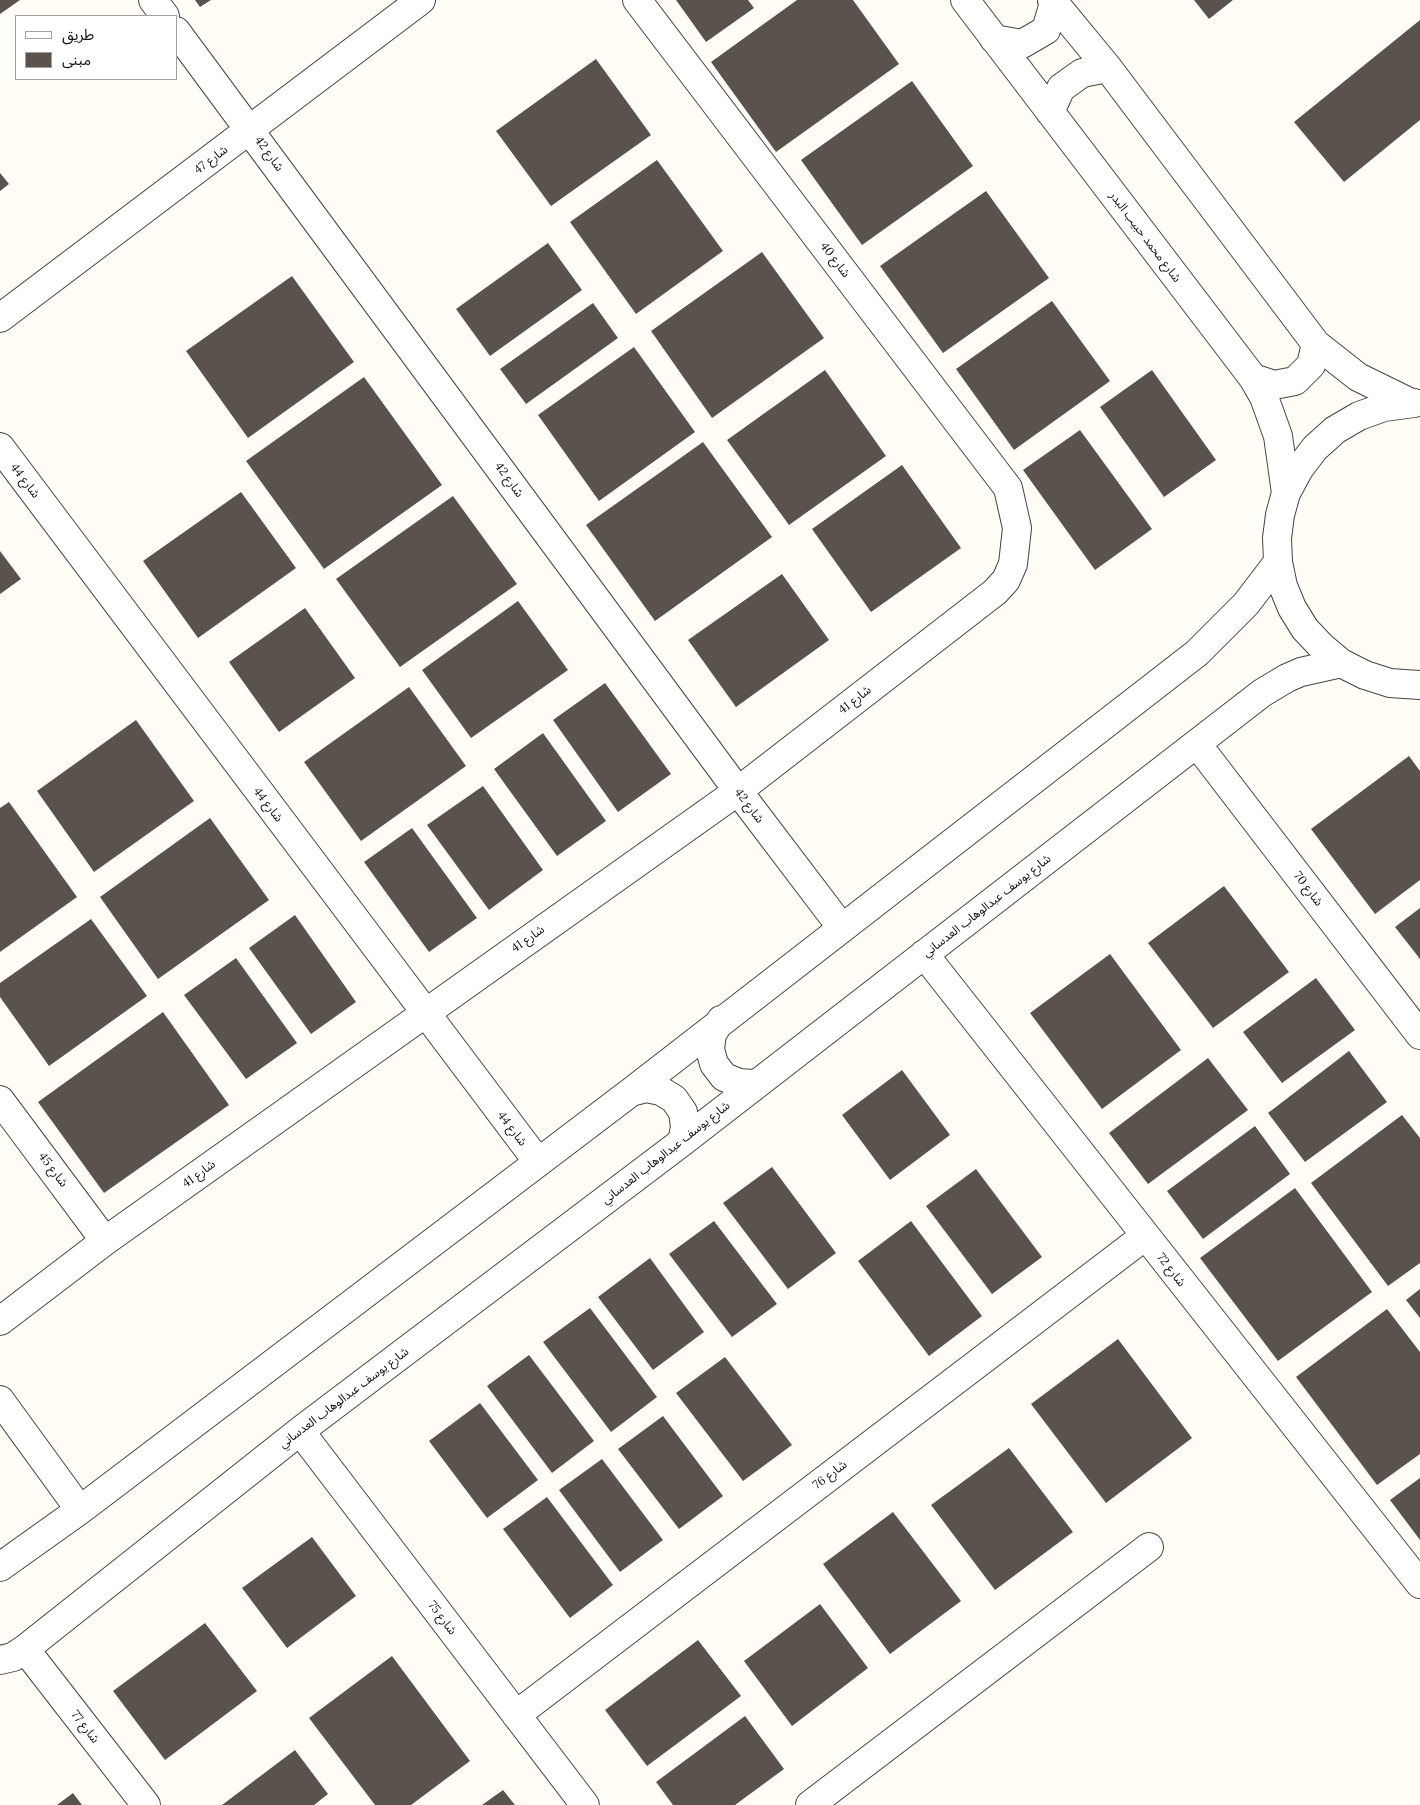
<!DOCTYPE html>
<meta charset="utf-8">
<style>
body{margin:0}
#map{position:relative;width:1420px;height:1805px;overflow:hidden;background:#fffdf5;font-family:Lora,"Noto Sans Arabic",serif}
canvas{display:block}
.legend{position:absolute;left:15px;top:15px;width:162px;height:65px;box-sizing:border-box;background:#fff;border:1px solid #a0a0a0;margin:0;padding:6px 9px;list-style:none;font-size:15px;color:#111}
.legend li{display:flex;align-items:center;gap:10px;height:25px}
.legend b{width:25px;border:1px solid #a0a0a0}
</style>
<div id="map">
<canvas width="1420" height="1805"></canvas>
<ul class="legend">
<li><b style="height:6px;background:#fff"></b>طريق</li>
<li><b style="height:14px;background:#5a524d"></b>مبنى</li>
</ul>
</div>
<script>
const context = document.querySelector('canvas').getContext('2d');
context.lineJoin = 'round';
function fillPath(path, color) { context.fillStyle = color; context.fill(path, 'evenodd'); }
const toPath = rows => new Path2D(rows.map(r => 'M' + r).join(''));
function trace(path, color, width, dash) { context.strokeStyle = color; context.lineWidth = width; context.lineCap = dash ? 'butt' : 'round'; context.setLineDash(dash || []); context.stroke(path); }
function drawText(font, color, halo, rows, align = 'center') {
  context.font = font + ' Lora,"Noto Sans Arabic",serif'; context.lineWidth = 5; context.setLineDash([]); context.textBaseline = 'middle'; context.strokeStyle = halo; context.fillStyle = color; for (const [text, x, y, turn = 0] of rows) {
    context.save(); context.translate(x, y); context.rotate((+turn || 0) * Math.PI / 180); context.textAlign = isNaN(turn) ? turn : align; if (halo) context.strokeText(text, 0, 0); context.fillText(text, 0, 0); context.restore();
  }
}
fillPath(toPath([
 [0,0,20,0,0,14],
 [195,0,211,0,200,7],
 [676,0,748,0,754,8,706,42],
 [797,0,853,0,899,64,776,152,711,62],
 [1194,0,1233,0,1209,19],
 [1420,20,1420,120,1344,182,1294,122],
 [596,59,651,135,551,206,496,131],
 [912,81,973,166,862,245,801,160],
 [657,160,723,251,636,314,570,222],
 [0,173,9,184,0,191],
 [986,191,1049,278,943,353,880,266],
 [548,243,582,290,490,356,456,309],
 [762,252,824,338,712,418,651,331],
 [292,276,354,362,248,438,186,351],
 [1052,301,1110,381,1014,450,956,369],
 [593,303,618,338,526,404,500,369],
 [634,347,695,432,599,501,538,415],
 [825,370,886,456,789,525,727,440],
 [1152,370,1216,460,1164,497,1100,407],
 [364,377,442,485,324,569,246,461],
 [1080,430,1152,529,1095,570,1023,470],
 [703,442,772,537,655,621,586,525],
 [902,465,961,548,871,612,812,529],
 [241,492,296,568,198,638,143,561],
 [453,496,517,584,400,667,336,579],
 [0,551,21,579,0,594],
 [782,574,829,640,736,707,688,640],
 [518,601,568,670,471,738,422,670],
 [305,608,355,678,279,732,229,662],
 [605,683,671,774,618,812,553,720],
 [409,687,466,766,361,841,304,762],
 [136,720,194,801,94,872,37,791],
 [543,733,606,821,557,856,494,769],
 [1409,756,1420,771,1420,880,1375,914,1311,829],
 [483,786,543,870,489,910,427,825],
 [9,802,77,897,0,952,0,808],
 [210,818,269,900,158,979,100,897],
 [412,828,477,918,429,952,364,862],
 [1224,886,1289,972,1213,1028,1148,943],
 [1420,908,1420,959,1395,927],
 [295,915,356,1002,311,1034,249,948],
 [91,919,147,996,49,1066,0,997,0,983],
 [1110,954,1181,1050,1102,1109,1030,1013],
 [236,958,297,1043,246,1079,184,995],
 [1316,978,1355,1030,1282,1083,1243,1032],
 [163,1012,229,1105,104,1193,38,1102],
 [1349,1051,1387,1102,1305,1162,1268,1113],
 [1208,1058,1248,1110,1148,1184,1109,1133],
 [902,1070,950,1135,890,1180,842,1115],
 [1402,1115,1420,1138,1420,1263,1388,1286,1311,1183],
 [1255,1126,1290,1174,1203,1239,1167,1191],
 [772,1167,836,1253,788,1289,723,1203],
 [976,1169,1042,1257,992,1294,926,1206],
 [1295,1188,1372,1292,1278,1361,1200,1258],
 [714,1221,777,1304,732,1337,669,1254],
 [911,1221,982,1316,929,1356,858,1261],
 [650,1258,704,1332,653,1370,598,1297],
 [1420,1289,1420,1318,1406,1300],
 [590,1308,657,1397,611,1432,543,1342],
 [1387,1309,1420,1352,1420,1454,1377,1485,1296,1377],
 [1118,1339,1192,1438,1106,1503,1031,1404],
 [529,1355,594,1441,552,1473,487,1386],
 [725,1357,792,1445,743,1481,676,1393],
 [480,1403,538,1480,487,1518,429,1441],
 [663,1416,723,1496,679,1529,618,1449],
 [1009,1448,1073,1532,995,1590,931,1505],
 [602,1459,663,1540,620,1572,559,1490],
 [1420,1478,1420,1540,1390,1500],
 [547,1497,613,1585,570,1618,503,1529],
 [893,1512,961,1601,890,1654,823,1564],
 [312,1537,356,1596,287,1648,242,1588],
 [820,1604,868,1668,792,1726,744,1661],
 [205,1623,257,1691,165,1760,113,1691],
 [698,1640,741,1696,647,1766,605,1710],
 [392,1656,470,1761,411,1805,375,1805,309,1718],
 [745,1716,784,1769,735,1805,673,1805,656,1782],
 [295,1750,328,1794,314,1805,222,1805],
 [503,1790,515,1805,482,1805],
 [73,1793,82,1805,57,1805]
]), '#5a524d');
const minor = toPath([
 [153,0,165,16],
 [965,0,1253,378,1264,397,1278,436,1286,493],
 [1052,0,1108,68,1316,344,1358,377,1411,403],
 [176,31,738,791,842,928],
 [994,39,1022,44,1046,30,1054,3],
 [1050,112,1061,88,1082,73,1108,68],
 [0,318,421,0],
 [1253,378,1274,385,1295,381,1311,365,1316,344],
 [1414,403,1384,407,1359,416,1335,430,1315,448,1299,469,1286,493,1280,515,1277,538,1278,562,1283,586,1292,608,1305,629,1322,647,1341,663,1365,675,1390,683,1420,685],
 [0,447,538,1162],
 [1197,744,1420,1035],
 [924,954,1420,1584],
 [721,1020,712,1034,710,1049,714,1064,724,1077,739,1083,754,1084],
 [631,1092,646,1088,661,1091,674,1099,683,1112,685,1127,682,1142],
 [0,1100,105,1241],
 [0,1321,105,1241,738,791,995,592,1006,580,1013,564,1017,528,1008,488,637,0],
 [0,1400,80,1510],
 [300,1431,585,1805],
 [0,1567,80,1510,631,1092,1197,653,1246,604,1278,562],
 [25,1649,146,1805],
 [0,1660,13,1657,25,1649,300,1431,682,1142,1262,693,1287,678,1301,672,1341,663],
 [516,1715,1145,1236],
 [810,1805,1149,1547]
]);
trace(minor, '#444', 30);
trace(minor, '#fff', 28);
drawText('12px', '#111', '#fff', [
 ["شارع 42",269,154,54],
 ["شارع 47",211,160,-37],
 ["شارع محمد حبيب البدر",1145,237,53],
 ["شارع 40",835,260,53],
 ["شارع 42",509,480,54],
 ["شارع 44",25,481,53],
 ["شارع 41",855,700,-38],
 ["شارع 44",268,805,53],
 ["شارع 42",749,806,53],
 ["شارع 70",1308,889,53],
 ["شارع يوسف عبدالوهاب العدساني",987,906,-38],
 ["شارع 41",528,939,-35],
 ["شارع 44",512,1129,53],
 ["شارع يوسف عبدالوهاب العدساني",666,1153,-38],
 ["شارع 45",53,1170,53],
 ["شارع 41",199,1174,-36],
 ["شارع 72",1171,1270,52],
 ["شارع يوسف عبدالوهاب العدساني",344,1398,-37],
 ["شارع 76",830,1475,-37],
 ["شارع 75",442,1618,53],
 ["شارع 77",85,1727,52]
]);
</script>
